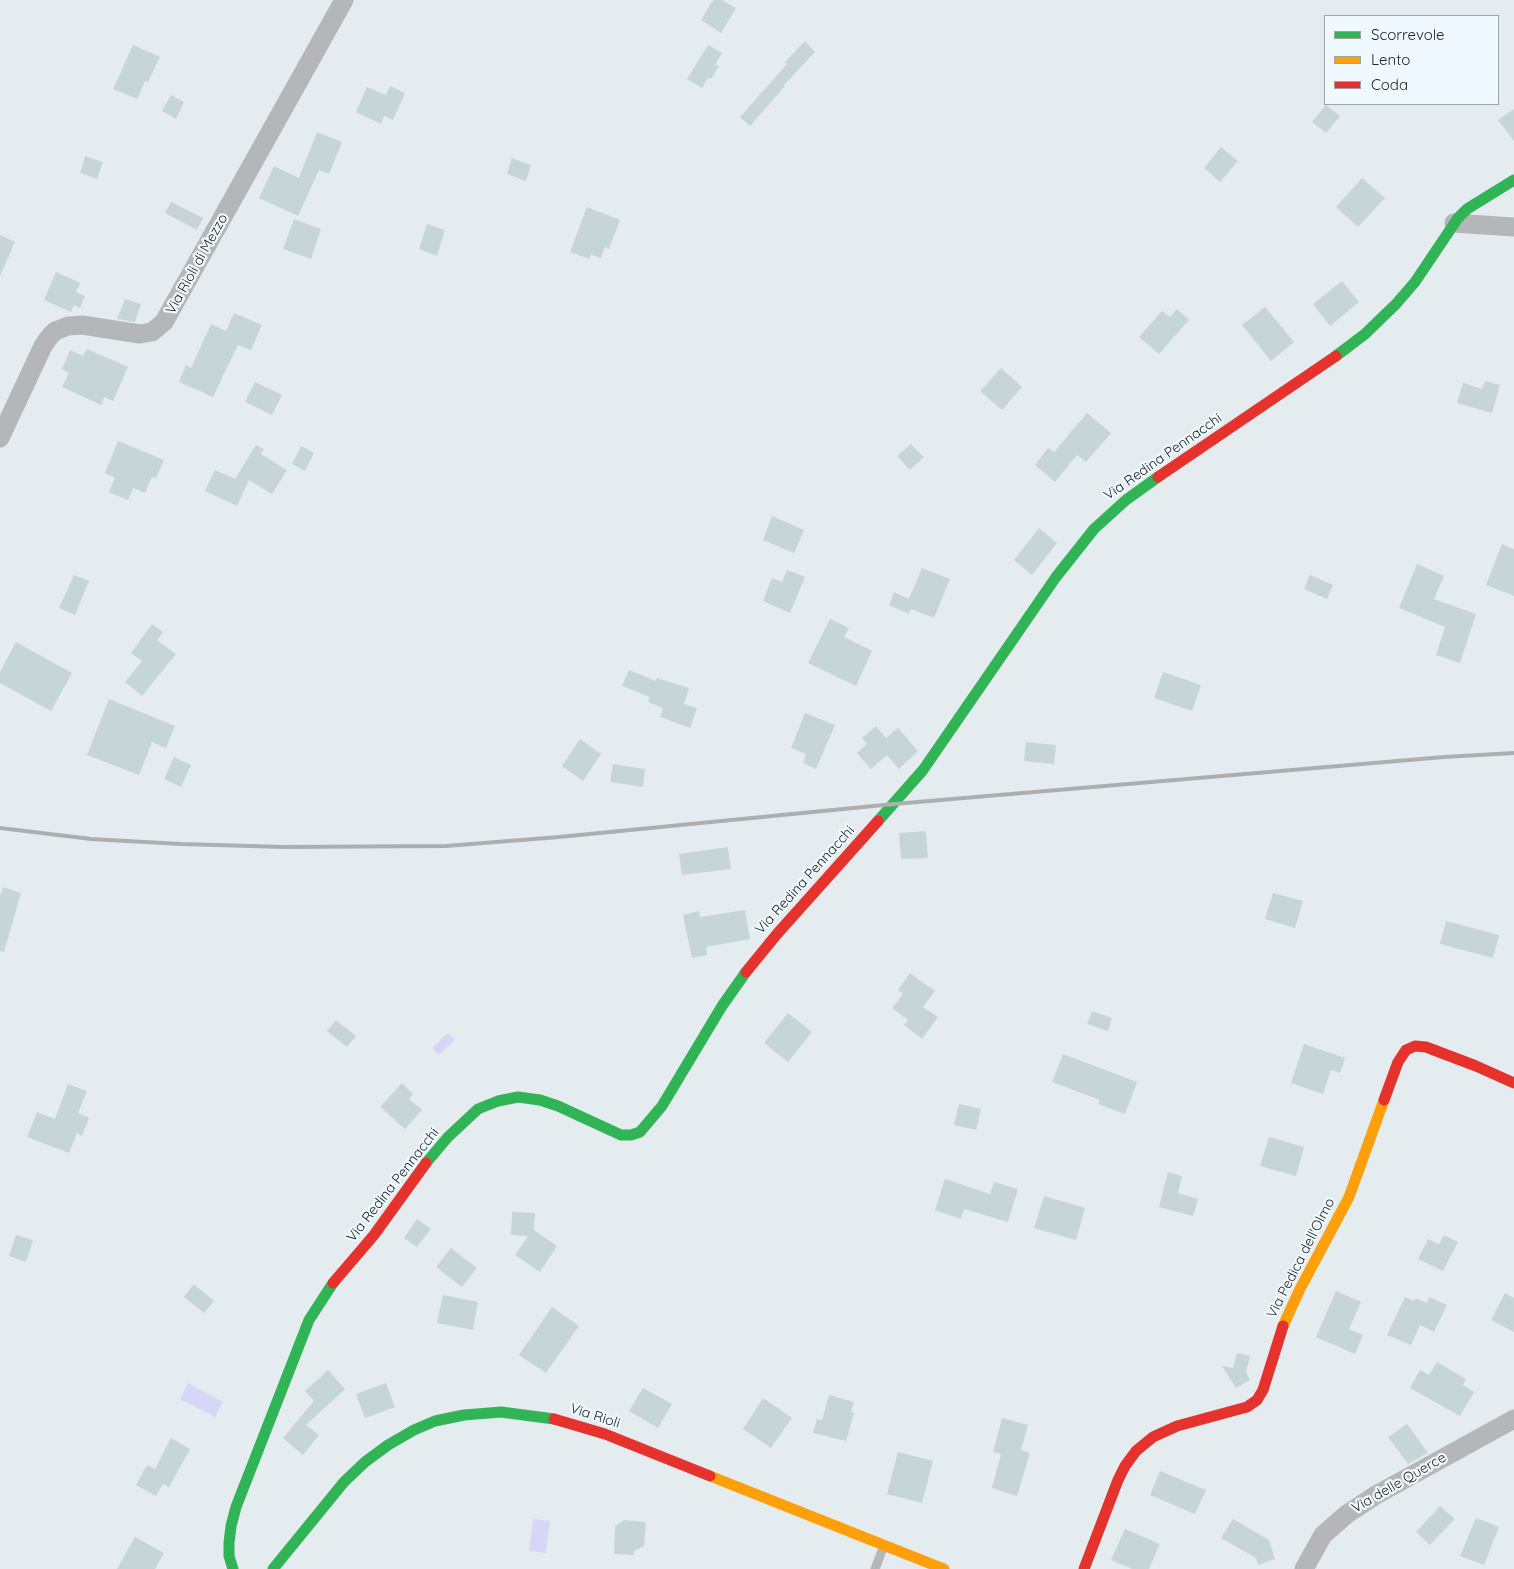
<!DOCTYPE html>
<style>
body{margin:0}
#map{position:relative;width:1514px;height:1569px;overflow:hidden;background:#e4ecef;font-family:Quicksand,sans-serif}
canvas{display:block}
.legend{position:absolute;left:1324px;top:15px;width:175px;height:90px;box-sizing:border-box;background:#f0f9ff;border:1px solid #9da4a8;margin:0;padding:6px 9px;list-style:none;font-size:15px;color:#202426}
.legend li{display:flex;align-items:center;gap:10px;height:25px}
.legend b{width:25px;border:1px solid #9da4a8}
</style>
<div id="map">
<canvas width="1514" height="1569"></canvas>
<ul class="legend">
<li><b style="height:6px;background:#30b455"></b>Scorrevole</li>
<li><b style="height:6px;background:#ff9f0a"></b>Lento</li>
<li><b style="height:6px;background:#e5322d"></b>Coda</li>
</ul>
</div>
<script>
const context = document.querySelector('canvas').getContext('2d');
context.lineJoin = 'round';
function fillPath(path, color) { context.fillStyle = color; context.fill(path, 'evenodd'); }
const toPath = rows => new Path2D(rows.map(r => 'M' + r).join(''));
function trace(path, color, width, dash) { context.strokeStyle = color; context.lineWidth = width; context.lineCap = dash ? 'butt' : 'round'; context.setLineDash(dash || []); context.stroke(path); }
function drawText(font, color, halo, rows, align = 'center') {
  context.font = font + ' Quicksand,sans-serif'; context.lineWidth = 4.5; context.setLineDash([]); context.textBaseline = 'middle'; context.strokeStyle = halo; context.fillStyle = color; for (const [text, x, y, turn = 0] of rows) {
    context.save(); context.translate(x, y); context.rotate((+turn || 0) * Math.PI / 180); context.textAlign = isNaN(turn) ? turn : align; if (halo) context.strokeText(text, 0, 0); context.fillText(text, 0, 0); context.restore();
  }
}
fillPath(toPath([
 [448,1033,455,1040,439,1055,432,1048],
 [188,1383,223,1402,215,1417,180,1399],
 [533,1519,550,1521,546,1553,529,1551]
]), '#d8d6f6');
fillPath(toPath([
 [713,0,722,0,736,8,721,33,701,20],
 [805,41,815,52,784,85,785,86,750,126,740,117,787,64,785,62],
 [133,45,160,57,148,82,145,81,137,99,113,89],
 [708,45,722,53,715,65,719,66,711,79,708,78,702,88,687,79],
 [390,86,405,93,393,120,384,116,381,124,356,112,367,87,386,95],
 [171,95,184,102,176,119,162,111],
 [1326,105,1340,116,1326,133,1312,122],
 [1514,109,1514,141,1498,120],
 [317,132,342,142,329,174,319,170,298,216,259,198,274,166,299,178],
 [1221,147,1238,161,1220,182,1204,168],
 [85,156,103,162,97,179,80,173],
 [512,158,531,165,526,181,507,174],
 [1362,178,1385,198,1358,227,1336,207],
 [171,202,203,218,197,230,165,213],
 [587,207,620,220,609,249,605,247,601,258,591,255,589,259,570,252],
 [294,219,321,229,311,259,283,249],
 [427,224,445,230,437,256,419,249],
 [0,235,15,242,0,276],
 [56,272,80,283,76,292,85,296,80,308,74,305,71,312,44,300],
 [1342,281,1359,302,1330,326,1313,304],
 [125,299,141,304,135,322,117,319],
 [1265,307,1294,342,1271,361,1242,325],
 [1177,309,1189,320,1159,354,1139,337,1162,311,1170,317],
 [234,313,262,325,251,350,238,345,213,397,179,382,186,365,191,368,211,324,226,331],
 [87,349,128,367,113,401,104,397,101,405,62,387,69,373,62,369,70,350,83,356],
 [1001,368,1022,387,1002,410,980,391],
 [1485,381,1500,385,1492,413,1457,403,1463,383,1482,389],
 [255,382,282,395,272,415,245,402],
 [1087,413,1111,433,1086,462,1077,455,1055,482,1035,465,1048,448,1054,452],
 [118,441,164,460,156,478,152,477,145,493,133,488,128,500,109,492,115,478,105,473],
 [911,444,924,457,910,470,897,456],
 [256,445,264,449,261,454,287,470,272,494,249,480,237,506,205,491,215,470,235,479],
 [301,446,314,453,305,471,292,464],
 [772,516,804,530,794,553,763,540],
 [1039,528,1057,543,1032,575,1014,560],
 [1502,544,1514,549,1514,596,1486,585],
 [1417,564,1444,576,1434,599,1476,614,1460,663,1436,655,1445,627,1399,608],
 [922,568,950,579,934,618,911,609,909,614,889,605,894,592,909,599],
 [787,570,805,577,790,613,763,601,772,578,782,582],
 [74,575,89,581,75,615,59,608],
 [1310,575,1333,585,1327,599,1304,589],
 [830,619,849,628,844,637,872,651,856,686,808,663],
 [152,624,163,632,157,640,176,654,142,696,125,682,142,661,131,653],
 [16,642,72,673,51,711,0,683,0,672],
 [629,670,656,681,657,678,689,688,684,704,697,708,690,728,660,717,663,708,648,702,650,697,622,686],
 [1163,672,1201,685,1192,711,1154,698],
 [109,699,175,726,166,748,152,742,139,775,87,755],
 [805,713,835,725,816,769,803,763,806,754,791,748],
 [876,726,886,738,898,728,918,751,899,769,887,755,871,769,857,753,867,744,862,738],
 [580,739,601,754,583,781,562,766],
 [1026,742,1056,745,1054,764,1024,761],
 [174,757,191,765,181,787,164,779],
 [613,764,645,769,643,787,610,782],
 [926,831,928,858,901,859,899,833],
 [728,847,731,869,682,875,679,854],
 [3,887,21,893,4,952,0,951,0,896],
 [1273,893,1303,901,1295,928,1265,919],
 [745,910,750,939,706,947,707,955,692,958,683,915,699,911,700,917],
 [1446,921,1499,935,1493,958,1440,944],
 [910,973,935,991,923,1007,938,1017,922,1039,904,1025,908,1020,892,1008,903,994,898,990],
 [1092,1011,1112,1018,1108,1031,1087,1024],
 [788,1013,812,1032,788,1062,764,1043],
 [336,1020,356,1036,347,1047,327,1031],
 [1304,1044,1345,1058,1340,1073,1331,1070,1323,1094,1291,1083],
 [1063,1054,1137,1082,1125,1114,1098,1104,1100,1100,1052,1082],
 [402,1083,413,1094,409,1099,422,1110,405,1129,380,1107],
 [68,1084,87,1091,78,1113,89,1118,82,1136,77,1133,69,1153,27,1137,37,1112,55,1119],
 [959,1104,981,1109,976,1130,954,1125],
 [1269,1137,1304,1147,1296,1176,1260,1166],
 [1168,1172,1182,1176,1178,1193,1198,1199,1193,1216,1159,1207],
 [945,1179,990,1194,994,1182,1018,1189,1008,1222,964,1209,961,1219,935,1210],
 [1044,1196,1085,1208,1076,1240,1034,1228],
 [512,1212,535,1213,534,1230,557,1246,540,1272,515,1255,528,1236,511,1235],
 [417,1219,431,1229,417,1247,404,1238],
 [16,1235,33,1240,26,1262,9,1256],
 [1444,1235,1458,1242,1443,1271,1418,1259,1428,1239,1439,1244],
 [451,1248,477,1268,462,1287,436,1267],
 [194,1284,214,1301,204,1313,184,1297],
 [1336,1291,1361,1302,1349,1329,1363,1335,1355,1354,1316,1337],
 [1505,1293,1514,1298,1514,1332,1491,1320],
 [443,1295,478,1302,473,1330,437,1323],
 [1405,1297,1414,1301,1415,1298,1427,1303,1429,1297,1447,1305,1434,1332,1420,1325,1411,1345,1387,1335],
 [552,1307,579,1326,546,1373,519,1355],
 [1237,1353,1250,1356,1246,1372,1250,1380,1236,1388,1222,1366,1233,1368],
 [1437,1362,1466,1379,1463,1385,1474,1392,1460,1416,1410,1388,1420,1370,1429,1375],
 [328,1370,345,1389,306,1425,319,1435,303,1455,283,1438,314,1401,305,1391],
 [386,1383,395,1407,365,1418,356,1394],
 [643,1388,672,1404,658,1428,629,1411],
 [829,1395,854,1402,851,1412,854,1413,846,1441,813,1433,817,1419,822,1420],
 [763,1398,792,1418,771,1448,743,1429],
 [1002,1418,1028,1425,1021,1450,1030,1453,1017,1496,992,1488,1001,1454,993,1452],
 [1407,1424,1428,1453,1408,1464,1388,1437],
 [171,1438,190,1449,169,1487,163,1484,156,1496,136,1485,147,1465,155,1469],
 [898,1452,933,1461,922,1503,887,1494],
 [1160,1471,1206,1490,1195,1514,1150,1495],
 [1440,1506,1455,1519,1430,1545,1416,1532],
 [1476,1518,1499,1527,1484,1565,1460,1556],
 [1233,1519,1269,1540,1275,1559,1258,1565,1256,1558,1221,1538],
 [624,1520,646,1522,644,1546,634,1551,634,1555,614,1554,615,1526],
 [1125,1529,1160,1544,1149,1569,1132,1569,1111,1560],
 [135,1537,164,1553,155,1569,117,1569]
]), '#c6d6d8');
trace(toPath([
 [875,1569,883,1548]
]), '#b4b6b8', 9);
trace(toPath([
 [1454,223,1514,227],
 [0,438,43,346,50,336,55,331,68,326,82,325,140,334,152,332,164,322,344,0],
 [1304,1569,1323,1535,1347,1514,1376,1495,1514,1419]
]), '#b4b6b8', 19);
trace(toPath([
 [1336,356,1365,334,1396,304,1415,282,1458,218,1467,209,1514,180],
 [878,821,923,770,1056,577,1094,529,1126,500,1158,477],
 [426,1163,448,1137,478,1109,498,1101,518,1097,540,1100,558,1106,621,1135,631,1135,640,1132,662,1106,722,1006,746,972],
 [233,1569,229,1556,229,1543,231,1526,236,1507,309,1320,333,1283],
 [273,1569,344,1482,365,1462,388,1445,414,1430,435,1421,464,1415,501,1412,554,1419]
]), '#30b455', 11);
trace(toPath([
 [1283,1326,1300,1289,1349,1197,1384,1100],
 [710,1476,944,1569]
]), '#ff9f0a', 11);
trace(toPath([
 [1158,477,1336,356],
 [746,972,777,934,878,821],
 [1384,1100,1398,1062,1406,1050,1415,1046,1426,1047,1476,1066,1514,1083],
 [333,1283,374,1235,426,1163],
 [554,1419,605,1434,710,1476],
 [1084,1569,1118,1480,1125,1466,1136,1451,1153,1437,1177,1426,1247,1407,1257,1400,1263,1390,1283,1326]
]), '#e5322d', 11);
trace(toPath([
 [0,828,91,839,181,844,284,847,446,846,559,837,894,804,1444,757,1514,753]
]), '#abafb0', 4);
drawText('14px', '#202426', '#f0f9ff', [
 ["Via Rioli di Mezzo",197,264,-61],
 ["Via Redina Pennacchi",1163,457,-35],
 ["Via Redina Pennacchi",805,880,-48],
 ["Via Redina Pennacchi",393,1185,-52],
 ["Via Pedica dell'Olmo",1301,1258,-63],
 ["Via Rioli",595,1416,18],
 ["Via delle Querce",1399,1483,-30]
]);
</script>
